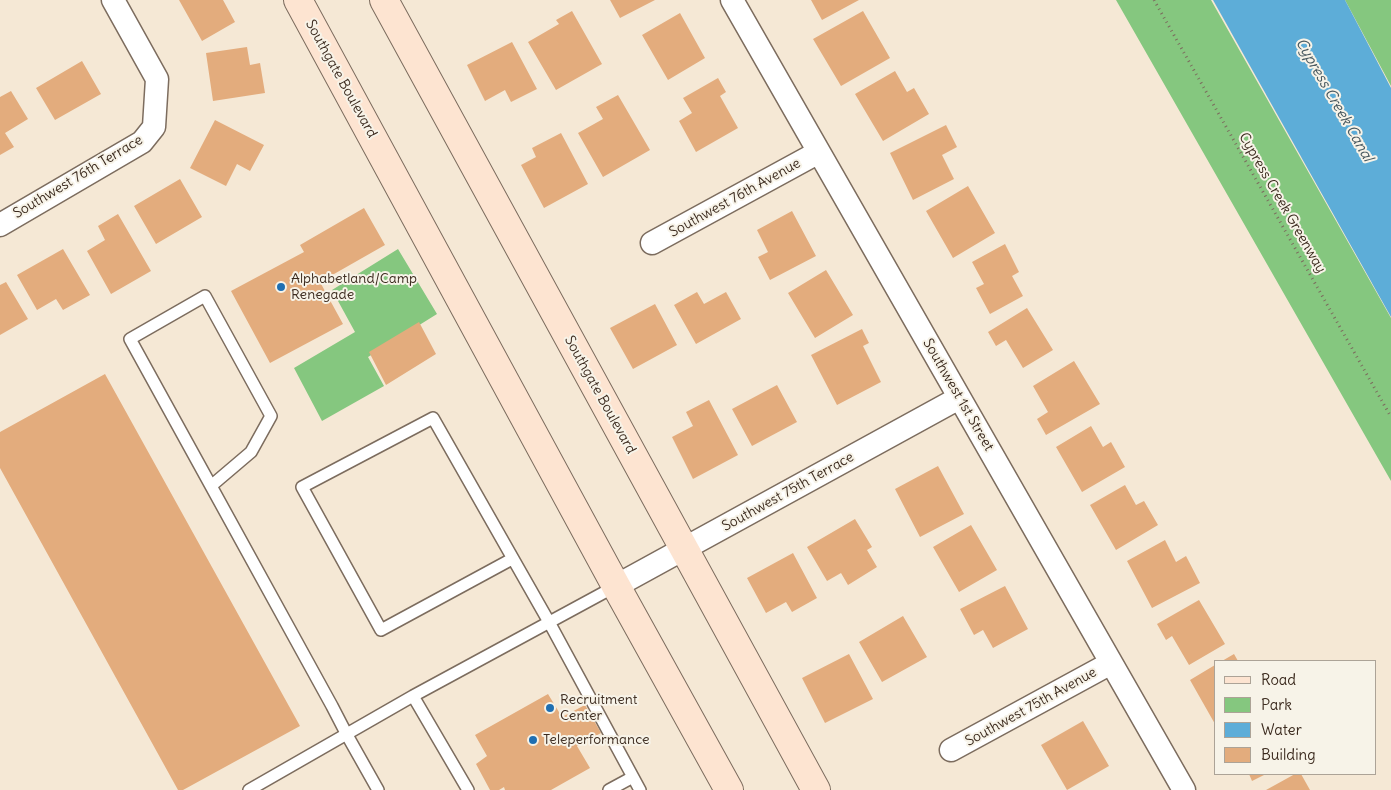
<!DOCTYPE html>
<style>
body{margin:0}
#map{position:relative;width:1391px;height:790px;overflow:hidden;background:#f5e8d5;font-family:Delius,sans-serif}
canvas{display:block}
.legend{position:absolute;left:1214px;top:660px;width:162px;height:115px;box-sizing:border-box;background:#f7f3e8;border:1px solid #aca397;margin:0;padding:6px 9px;list-style:none;font-size:15px;color:#3b2a1e}
.legend li{display:flex;align-items:center;gap:10px;height:25px}
.legend b{width:25px;border:1px solid #aca397}
</style>
<div id="map">
<canvas width="1391" height="790"></canvas>
<ul class="legend">
<li><b style="height:6px;background:#fde4d1"></b>Road</li>
<li><b style="height:14px;background:#85c77f"></b>Park</li>
<li><b style="height:14px;background:#5dadd8"></b>Water</li>
<li><b style="height:14px;background:#e3ac7d"></b>Building</li>
</ul>
</div>
<script>
const context = document.querySelector('canvas').getContext('2d');
context.lineJoin = 'round';
function fillPath(path, color) { context.fillStyle = color; context.fill(path, 'evenodd'); }
const toPath = rows => new Path2D(rows.map(r => 'M' + r).join(''));
function trace(path, color, width, dash) { context.strokeStyle = color; context.lineWidth = width; context.lineCap = dash ? 'butt' : 'round'; context.setLineDash(dash || []); context.stroke(path); }
function drawText(font, color, halo, rows, align = 'center') {
  context.font = font + ' Delius,sans-serif'; context.lineWidth = 4; context.setLineDash([]); context.textBaseline = 'middle'; context.strokeStyle = halo; context.fillStyle = color; for (const [text, x, y, turn = 0] of rows) {
    context.save(); context.translate(x, y); context.rotate((+turn || 0) * Math.PI / 180); context.textAlign = isNaN(turn) ? turn : align; if (halo) context.strokeText(text, 0, 0); context.fillText(text, 0, 0); context.restore();
  }
}
fillPath(toPath([
 [1116,0,1211,0,1391,318,1391,481],
 [1345,0,1391,0,1391,86],
 [398,249,437,314,368,357,384,386,322,421,294,368,355,332,332,290]
]), '#85c77f');
fillPath(toPath([
 [1213,0,1345,0,1391,88,1391,317]
]), '#5dadd8');
fillPath(toPath([
 [179,0,223,0,235,22,202,41],
 [610,0,655,0,620,18],
 [811,0,859,0,822,20],
 [572,11,602,64,556,90,528,42,559,24,556,20],
 [863,11,890,58,841,86,813,39],
 [680,13,705,58,668,80,642,35],
 [512,42,537,89,511,102,505,90,485,101,467,65],
 [247,47,250,65,260,63,265,93,213,101,206,53],
 [82,61,101,94,55,120,36,88],
 [895,71,907,92,914,88,929,114,883,141,855,94],
 [718,78,726,92,720,96,738,128,696,152,679,121,692,113,683,98],
 [11,91,28,119,5,133,14,147,0,155,0,97],
 [618,95,650,150,603,177,578,133,603,119,596,107],
 [215,120,264,145,250,171,237,164,226,186,190,168],
 [946,125,957,147,942,155,954,179,913,200,890,153],
 [561,133,588,184,544,208,521,165,536,157,532,148],
 [180,179,202,217,156,244,134,206],
 [968,186,995,233,953,258,926,211],
 [364,208,385,245,320,282,343,324,270,363,231,291,304,252,300,245],
 [792,211,816,256,770,280,758,257,768,252,757,230],
 [118,214,151,271,111,294,87,251,105,240,98,226],
 [1005,244,1019,272,1012,276,1023,296,990,314,976,288,984,284,972,262],
 [63,249,90,295,63,310,56,299,37,310,17,275],
 [826,270,853,315,815,338,788,293],
 [6,282,28,319,0,335,0,285],
 [697,292,704,304,726,292,741,319,696,344,674,305],
 [655,304,677,345,633,369,610,328],
 [1027,308,1053,350,1023,368,1006,340,996,346,988,332],
 [419,322,436,354,386,385,369,352],
 [862,329,869,343,863,346,881,382,837,405,811,355],
 [1074,361,1100,404,1046,435,1037,419,1048,412,1033,386],
 [105,374,300,726,183,790,178,790,0,468,0,432],
 [777,385,797,422,752,446,732,409],
 [709,400,738,455,693,479,672,437,693,426,686,412],
 [1091,426,1103,447,1111,442,1125,467,1082,492,1056,447],
 [938,466,964,514,920,537,895,489],
 [1125,485,1136,505,1144,501,1158,525,1116,550,1090,505],
 [855,519,872,547,867,550,877,567,848,585,841,573,827,581,807,547],
 [971,525,997,570,959,592,933,547],
 [1165,540,1176,562,1186,556,1200,583,1152,608,1127,561],
 [793,553,817,598,792,612,786,602,766,613,747,578],
 [1005,586,1028,629,993,648,983,630,974,635,960,609],
 [1199,600,1225,644,1189,665,1172,636,1166,640,1157,624],
 [903,616,927,657,882,682,859,642],
 [849,654,873,699,825,723,802,678],
 [1234,654,1238,661,1222,661],
 [1215,665,1215,724,1190,680],
 [548,694,562,717,585,705,601,733,577,746,590,768,551,790,505,790,504,787,499,790,490,790,476,764,487,756,475,735],
 [1083,721,1109,766,1067,790,1041,745],
 [1249,774,1266,774,1252,781],
 [1295,774,1301,774,1310,790,1266,790]
]), '#e3ac7d');
const lane = toPath([
 [211,486,251,452,271,416,205,296,130,339,211,486,332,706,347,735,378,790],
 [512,559,381,630,302,487,433,418,549,622,640,790],
 [413,696,468,790],
 [249,790,413,696,616,586],
 [609,790,633,777]
]);
const street = toPath([
 [732,0,1184,790],
 [0,225,142,142,154,127,157,79,113,0],
 [652,243,819,152],
 [616,586,959,398],
 [951,750,1111,663]
]);
const secondary = toPath([
 [298,0,616,586,729,790],
 [384,0,816,790]
]);
trace(lane, '#7c6c5e', 14);
trace(street, '#7c6c5e', 25);
trace(secondary, '#7c6c5e', 30);
trace(toPath([
 [1154,0,1391,417]
]), '#7c6c5e', 3, [1, 4]);
trace(lane, '#fff', 11);
trace(street, '#fff', 22);
trace(secondary, '#fde4d1', 28);
for (const [x, y, r, color] of [
 [281,287,5,"#1f6fb2"],
 [550,708,5,"#1f6fb2"],
 [533,740,5,"#1f6fb2"]
]) { const dot = new Path2D(); dot.arc(x, y, r, 0, 2 * Math.PI); context.fillStyle = color; context.fill(dot); trace(dot, '#f7f3e8', 2); }
drawText('14px', '#3b2a1e', '#f7f3e8', [
 ["Southgate Boulevard",341,79,61],
 ["Southwest 76th Terrace",78,177,-31],
 ["Southwest 76th Avenue",735,198,-29],
 ["Cypress Creek Greenway",1282,203,60],
 ["Southgate Boulevard",600,395,61],
 ["Southwest 1st Street",958,395,60],
 ["Southwest 75th Terrace",788,492,-29],
 ["Southwest 75th Avenue",1031,707,-29]
]);
drawText('14px', '#3b2a1e', '#f7f3e8', [
 ["Alphabetland/Camp",291,279],
 ["Renegade",291,295],
 ["Recruitment",560,700],
 ["Center",560,716],
 ["Teleperformance",543,740]
], 'left');
drawText('italic 15px', '#47585f', '#f7f3e8', [
 ["Cypress Creek Canal",1334,100,60]
]);
</script>
